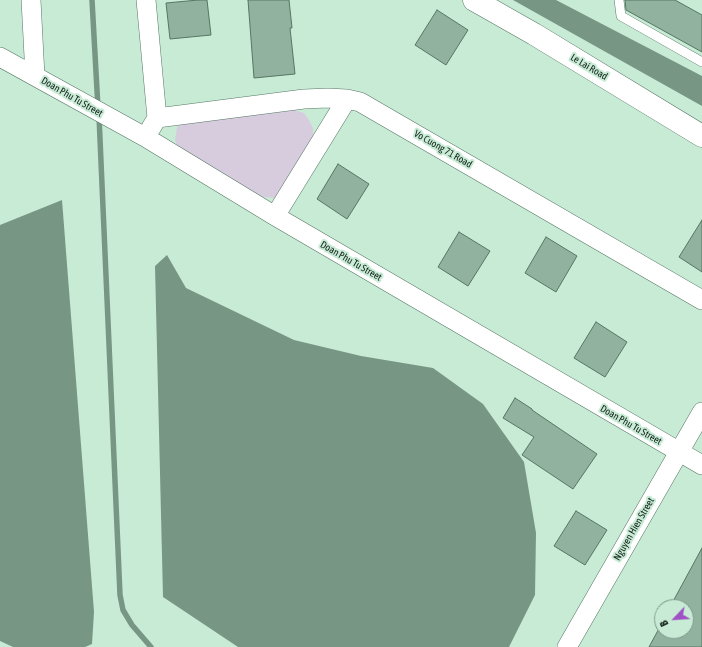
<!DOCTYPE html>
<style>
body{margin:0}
#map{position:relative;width:702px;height:647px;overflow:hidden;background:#c8ebd6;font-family:"Asap Condensed",sans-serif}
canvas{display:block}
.north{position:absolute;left:654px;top:599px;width:40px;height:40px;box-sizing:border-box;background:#c8ebd6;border:1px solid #7f9a8a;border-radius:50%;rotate:245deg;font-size:11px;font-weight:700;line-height:16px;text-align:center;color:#122018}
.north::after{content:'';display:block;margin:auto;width:14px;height:18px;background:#9e52c4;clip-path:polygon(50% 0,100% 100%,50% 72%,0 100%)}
</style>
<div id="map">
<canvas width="702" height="647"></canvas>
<div class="north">B</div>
</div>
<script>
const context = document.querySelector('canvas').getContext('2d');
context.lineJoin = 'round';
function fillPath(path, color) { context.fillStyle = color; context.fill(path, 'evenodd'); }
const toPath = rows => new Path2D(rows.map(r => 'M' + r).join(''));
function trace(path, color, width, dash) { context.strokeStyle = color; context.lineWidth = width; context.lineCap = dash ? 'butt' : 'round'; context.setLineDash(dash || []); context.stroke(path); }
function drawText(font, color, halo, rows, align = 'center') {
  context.font = font + ' "Asap Condensed",sans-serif'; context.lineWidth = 4; context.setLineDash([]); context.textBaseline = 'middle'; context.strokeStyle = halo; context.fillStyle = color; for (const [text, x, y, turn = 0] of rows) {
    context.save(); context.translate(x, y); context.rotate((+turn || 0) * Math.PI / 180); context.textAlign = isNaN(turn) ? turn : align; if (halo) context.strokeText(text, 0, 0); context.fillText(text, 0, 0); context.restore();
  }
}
fillPath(toPath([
 [294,110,304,113,309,120,313,128,313,139,275,198,264,197,257,194,178,147,175,140,177,127,181,124]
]), '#d7cbde');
fillPath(toPath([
 [513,0,556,0,702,76,702,106],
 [62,200,94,612,92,644,85,647,13,647,0,641,0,225],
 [167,255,186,288,294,340,361,356,433,368,483,404,524,462,536,533,535,595,509,647,238,647,163,597,155,266]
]), '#789684');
trace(toPath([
 [92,0,98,108],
 [99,116,120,595,123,610,132,625,151,647]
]), '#789684', 5.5);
const building = toPath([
 [198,0,207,0,211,35,170,39,166,3,198,0],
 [248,0,289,0,292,28,290,28,295,74,254,78,248,0],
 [625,0,675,0,702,15,702,52,626,10,625,0],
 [437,10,468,30,446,65,415,45,437,10],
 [338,164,369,184,347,219,317,199,338,164],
 [702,220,702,272,679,257,702,220],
 [459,232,490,251,468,286,438,267,459,232],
 [546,237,577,256,556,292,525,273,546,237],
 [596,322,627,342,605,377,574,358,596,322],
 [515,398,532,409,532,410,597,454,573,489,522,455,534,437,503,418,515,398],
 [576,511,607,530,585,565,554,546,576,511],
 [702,548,702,647,649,647,662,623,662,631,686,631,686,607,670,607,702,548]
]);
fillPath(building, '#90b29e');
trace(building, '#567663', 1);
const lane = toPath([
 [619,0,621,16,702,62]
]);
const street = toPath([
 [31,0,35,76],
 [146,0,157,118,151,128],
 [0,57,145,137,275,216,702,465],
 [157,118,304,99,328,98,347,99,360,102,702,300],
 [275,216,347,99],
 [567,647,702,412]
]);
const secondary = toPath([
 [474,0,534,34,702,136]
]);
trace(lane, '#567664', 10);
trace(street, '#567664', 20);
trace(secondary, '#567664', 23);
trace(lane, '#fff', 9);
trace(street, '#fff', 19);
trace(secondary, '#fff', 22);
drawText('10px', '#122018', '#c8ebd6', [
 ["Le Lai Road",589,67,31],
 ["Doan Phu Tu Street",72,97,30],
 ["Vo Cuong 71 Road",443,149,30],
 ["Doan Phu Tu Street",351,261,30],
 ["Doan Phu Tu Street",631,425,30],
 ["Nguyen Hien Street",634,529,-60]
]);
</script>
